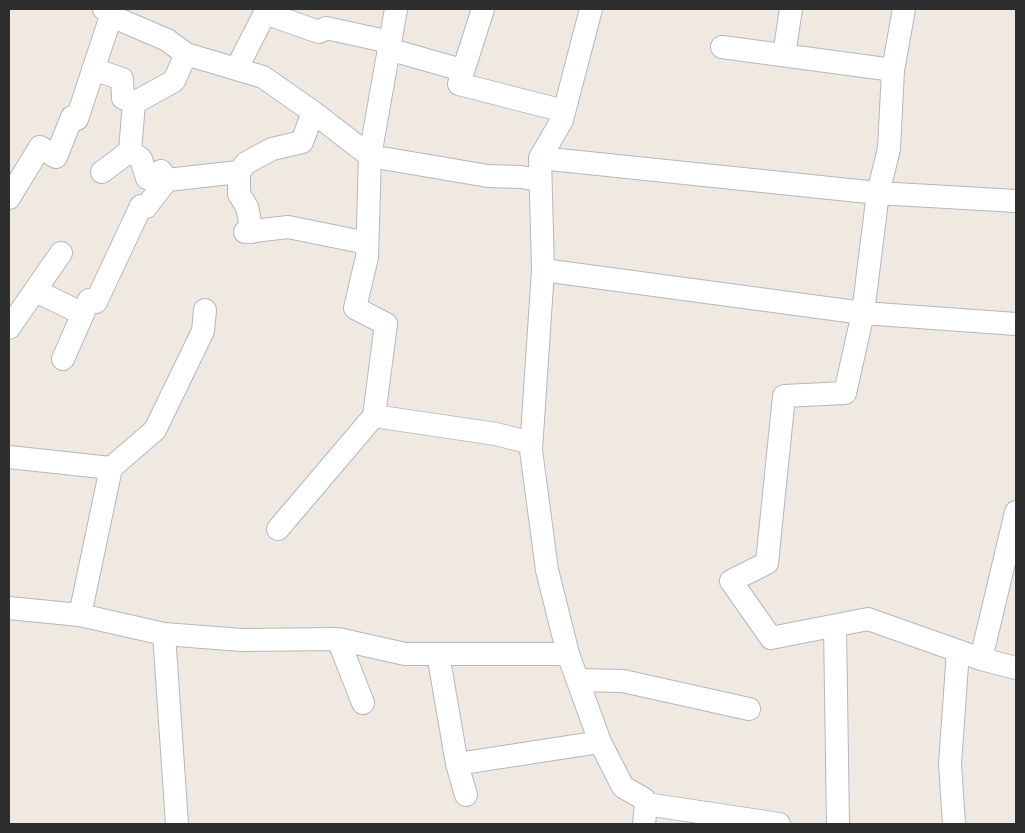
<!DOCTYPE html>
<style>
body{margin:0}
#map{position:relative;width:1025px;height:833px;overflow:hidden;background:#efe9e1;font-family:"Sofia Sans Condensed",sans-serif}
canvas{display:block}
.frame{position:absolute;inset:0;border:10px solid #2e2e2e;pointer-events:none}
</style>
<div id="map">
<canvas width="1025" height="833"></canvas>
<div class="frame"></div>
</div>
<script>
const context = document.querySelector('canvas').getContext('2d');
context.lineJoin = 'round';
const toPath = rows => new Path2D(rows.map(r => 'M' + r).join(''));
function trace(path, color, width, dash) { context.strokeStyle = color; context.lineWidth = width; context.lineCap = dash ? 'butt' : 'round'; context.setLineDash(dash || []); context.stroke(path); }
const minor = toPath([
 [104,9,111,16,167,40,186,54,263,77,313,112,370,156,488,176,521,177,540,180],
 [483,9,459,84,564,111],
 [591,9,562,120,540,158,543,270,531,450,547,570,568,654,600,742,623,787,644,799,646,804,644,824],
 [904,9,893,70,889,149,878,193,863,313,845,393,784,396,767,563,731,581,771,638,868,619,981,659,1016,512],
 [722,47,893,70],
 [388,49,462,70],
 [784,55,791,9],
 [237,68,265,13,319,32,326,28,390,42],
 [93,69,122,79,123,98,134,103],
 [130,151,141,159,147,178,161,171,167,180],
 [540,158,878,193,1016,201],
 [102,172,130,151,134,103,174,81,186,54],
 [9,198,40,147,56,157,72,117,77,119,111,16],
 [245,232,288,227,367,243],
 [252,232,247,207,239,194,239,172,246,163,272,149,302,142,313,112],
 [543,270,863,313,1016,324],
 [36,291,83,314],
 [9,328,61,253],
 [63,359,89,300,96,302,141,206,146,207,167,180,239,172],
 [374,416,496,434,531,443],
 [9,457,111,468],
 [278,529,374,416,386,324,355,308,367,257,370,156,396,9],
 [9,608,80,615,164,634,242,640,338,639,405,654,568,654],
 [80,615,111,468,155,430,203,331,205,310],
 [835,627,838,824],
 [164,634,177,824],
 [338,639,363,703],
 [438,654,457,764,466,795],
 [981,659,1016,668],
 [578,680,623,681,749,709],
 [457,764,600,742],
 [646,804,779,824],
 [954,824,950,764,958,651]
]);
trace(minor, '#b4b7c1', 24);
trace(minor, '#fff', 22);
</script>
